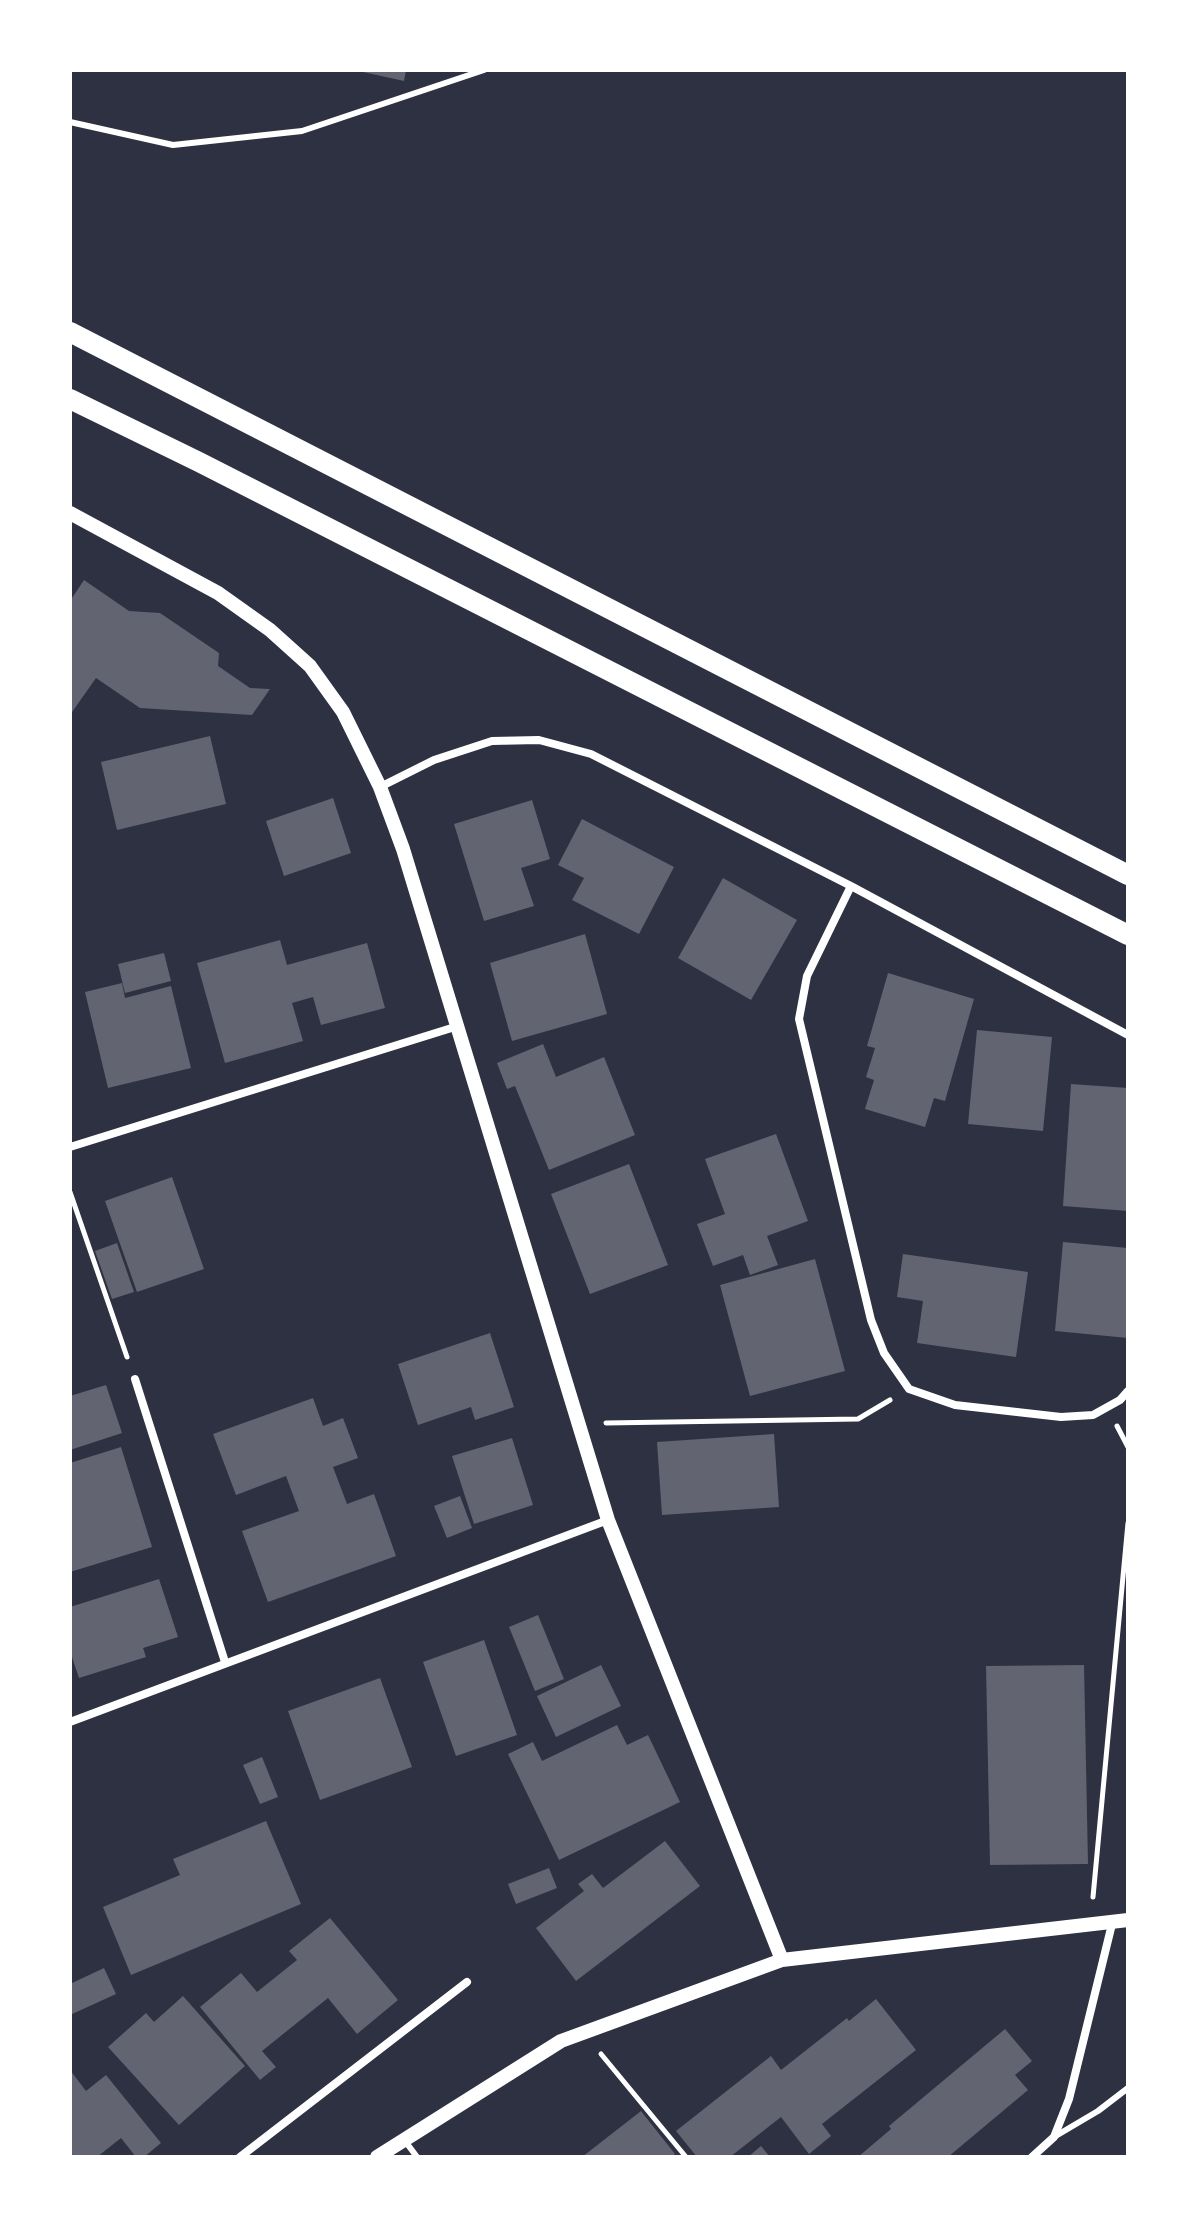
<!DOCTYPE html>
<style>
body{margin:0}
#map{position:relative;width:1198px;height:2227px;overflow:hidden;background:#2d3142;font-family:Commissioner,sans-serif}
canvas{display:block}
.frame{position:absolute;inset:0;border:72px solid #fff;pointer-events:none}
</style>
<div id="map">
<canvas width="1198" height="2227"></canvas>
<div class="frame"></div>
</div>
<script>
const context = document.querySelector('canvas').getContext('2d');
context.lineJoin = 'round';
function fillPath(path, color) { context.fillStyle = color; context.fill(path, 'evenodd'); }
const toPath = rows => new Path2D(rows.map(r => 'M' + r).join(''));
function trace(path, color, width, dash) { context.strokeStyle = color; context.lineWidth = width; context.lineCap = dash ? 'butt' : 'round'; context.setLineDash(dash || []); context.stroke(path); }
fillPath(toPath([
 [354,70,406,70,404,81],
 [84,580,129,611,160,613,219,653,218,666,250,688,270,689,252,715,140,708,96,678,70,715,70,601],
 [210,736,226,804,117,830,101,762],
 [333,798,351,853,284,876,266,821],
 [532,800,550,859,521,868,534,906,484,921,454,824],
 [582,819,674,867,639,934,572,900,584,878,558,865],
 [723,878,797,920,751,1000,678,958],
 [585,934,607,1014,512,1041,490,963],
 [280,940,287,965,367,943,385,1008,321,1025,313,997,292,1003,303,1041,225,1063,197,963],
 [164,953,171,981,125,993,118,964],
 [888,973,974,999,945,1101,934,1098,925,1127,865,1109,874,1080,866,1077,875,1048,867,1046],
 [122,983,125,998,171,986,191,1068,108,1088,85,992],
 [977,1030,1052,1037,1043,1131,968,1124],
 [543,1044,556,1077,604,1057,635,1135,549,1170,515,1086,507,1089,497,1063],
 [1071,1084,1128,1088,1128,1211,1063,1206],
 [776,1134,808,1221,767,1236,778,1265,750,1275,743,1255,713,1266,697,1224,725,1214,705,1159],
 [629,1164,668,1265,590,1294,551,1194],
 [172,1177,204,1269,137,1292,105,1201],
 [1063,1242,1128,1248,1128,1338,1055,1331],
 [117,1243,134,1292,112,1299,95,1251],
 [903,1254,1028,1272,1016,1357,917,1343,923,1301,897,1297],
 [815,1259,845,1371,750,1396,720,1285],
 [490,1333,514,1407,475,1420,471,1407,418,1425,398,1364],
 [106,1385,122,1433,70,1450,70,1396],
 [313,1398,323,1426,343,1418,358,1458,333,1467,347,1504,374,1494,396,1556,268,1602,242,1531,299,1511,286,1476,236,1495,213,1434],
 [774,1434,779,1507,662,1515,657,1442],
 [512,1438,533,1505,474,1524,452,1456],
 [121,1447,152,1547,70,1572,70,1463],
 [460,1496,472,1528,447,1538,434,1506],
 [159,1579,178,1637,143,1648,146,1657,79,1678,70,1651,70,1607],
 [538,1615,564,1679,535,1691,509,1627],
 [484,1640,517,1735,456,1756,423,1662],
 [601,1665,621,1706,556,1737,537,1696],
 [1084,1665,1088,1864,990,1865,986,1666],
 [380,1678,412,1767,320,1800,288,1711],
 [617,1725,627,1745,648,1735,680,1802,559,1860,508,1754,533,1742,542,1761],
 [262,1757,278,1797,260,1804,243,1765],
 [266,1821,301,1904,131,1975,103,1907,180,1875,173,1859],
 [665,1841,700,1886,576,1981,536,1928,584,1891,578,1884,592,1874,603,1888],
 [549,1868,557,1888,516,1904,508,1884],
 [330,1918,398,2000,357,2034,328,1998,262,2051,276,2067,260,2080,200,2007,241,1973,257,1992,297,1960,289,1951],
 [104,1968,116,1994,70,2015,70,1984],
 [183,1996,245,2066,179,2125,108,2047,146,2013,154,2022],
 [876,1999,916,2050,822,2124,831,2136,809,2154,781,2117,730,2157,697,2157,676,2131,771,2056,781,2070,847,2018,849,2021],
 [1005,2029,1032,2061,1015,2075,1028,2090,948,2157,858,2157,891,2129,889,2126],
 [70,2070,86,2091,106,2075,161,2143,144,2157,136,2157,121,2138,97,2157,74,2157,70,2151],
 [641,2111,675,2154,671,2157,582,2157],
 [761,2146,770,2157,748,2157]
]), '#626471');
trace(toPath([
 [70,1192,127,1357],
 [606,1423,858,1419,890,1400],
 [1117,1426,1128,1447],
 [1093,1897,1128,1523],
 [601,2054,686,2157]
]), '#fff', 5);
trace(toPath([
 [70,122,173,145,302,131,484,70],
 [1054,2137,1098,2111,1128,2088],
 [405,2141,417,2157]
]), '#fff', 6);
trace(toPath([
 [380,787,434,760,492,741,539,740,591,754,851,886,1128,1035],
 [851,886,807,976,799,1019,871,1320,884,1353,909,1389,955,1405,1061,1417,1093,1415,1120,1400,1128,1391],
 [70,1147,458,1026],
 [135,1379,225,1662],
 [70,1722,608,1520],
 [240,2157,467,1982],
 [1032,2157,1054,2137,1069,2099,1113,1920]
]), '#fff', 8);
trace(toPath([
 [70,513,218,593,270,630,310,666,343,712,380,787,403,849,608,1520,782,1960],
 [377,2157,561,2041,782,1960,1128,1920]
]), '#fff', 14);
trace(toPath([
 [70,332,1128,875],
 [70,399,199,462,1128,935]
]), '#fff', 20);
</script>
